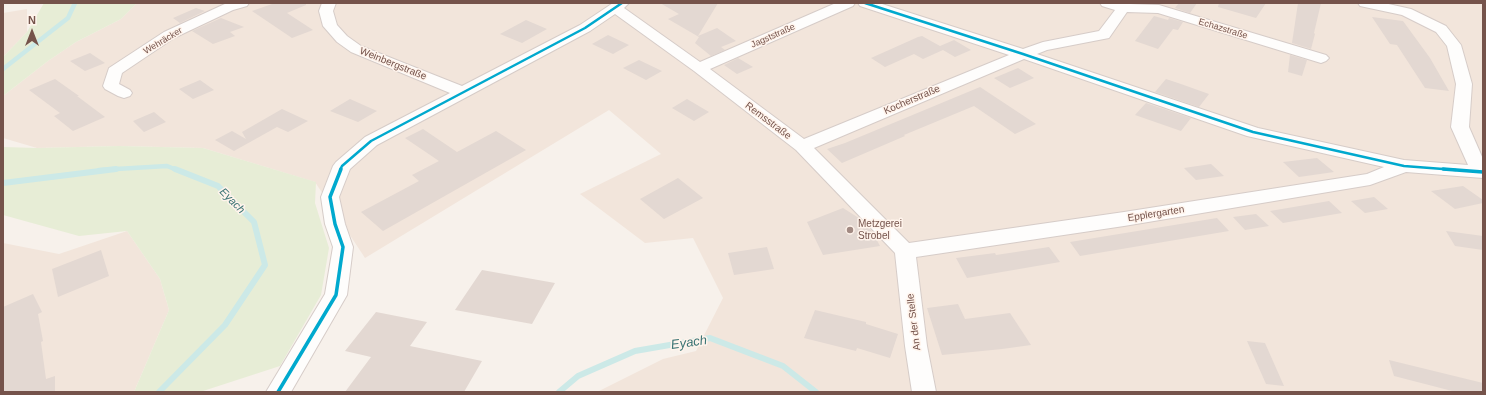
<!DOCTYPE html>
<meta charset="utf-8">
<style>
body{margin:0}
#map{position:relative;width:1486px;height:395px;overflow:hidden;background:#f7f1eb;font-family:Arial,sans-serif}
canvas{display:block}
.frame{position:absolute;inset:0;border:4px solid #75534b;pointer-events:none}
.north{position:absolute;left:12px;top:12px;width:40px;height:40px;-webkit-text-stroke:3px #fff4ec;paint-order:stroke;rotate:0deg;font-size:11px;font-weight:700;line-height:16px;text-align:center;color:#75534b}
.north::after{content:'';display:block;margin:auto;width:14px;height:18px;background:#75534b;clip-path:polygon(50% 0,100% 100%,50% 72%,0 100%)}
</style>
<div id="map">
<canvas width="1486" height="395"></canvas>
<div class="frame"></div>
<div class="north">N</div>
</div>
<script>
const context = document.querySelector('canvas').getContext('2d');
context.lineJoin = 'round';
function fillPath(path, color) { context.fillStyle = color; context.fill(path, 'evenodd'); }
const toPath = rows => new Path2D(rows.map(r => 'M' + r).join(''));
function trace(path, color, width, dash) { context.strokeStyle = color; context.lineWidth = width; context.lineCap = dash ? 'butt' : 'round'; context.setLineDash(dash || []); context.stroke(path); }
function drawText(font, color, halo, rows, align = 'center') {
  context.font = font + ' Arial,sans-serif'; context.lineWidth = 3; context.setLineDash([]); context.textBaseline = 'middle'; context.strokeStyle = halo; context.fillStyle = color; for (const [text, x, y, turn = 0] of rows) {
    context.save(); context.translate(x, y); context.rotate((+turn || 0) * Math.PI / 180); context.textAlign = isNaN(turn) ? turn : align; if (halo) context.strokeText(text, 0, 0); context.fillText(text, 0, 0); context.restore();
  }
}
fillPath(toPath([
 [137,3,1483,3,1483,392,597,392,663,359,696,351,723,298,693,238,645,243,580,194,661,154,609,110,365,258,315,182,203,148,119,146,37,148,3,138,3,96,48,61,76,42,121,19],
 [27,9,27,32,3,57,3,13],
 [127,231,160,279,169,310,134,392,3,392,3,243,59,254]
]), '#f2e5db');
fillPath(toPath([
 [44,3,137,3,121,19,76,42,48,61,3,96,3,57,27,32],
 [119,146,203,148,316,182,315,203,329,248,321,295,280,366,200,392,134,392,169,310,160,279,127,231,79,236,3,215,3,147,37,148]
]), '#e7edd6');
trace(toPath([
 [3,69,68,18,75,3],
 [99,170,167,166,177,170]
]), '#cce9e7', 4.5);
trace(toPath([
 [3,183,116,169],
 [159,392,225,325,265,265,254,222,218,186,175,169],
 [559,392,578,376,635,351,710,338,783,366,816,392]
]), '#cce9e7', 6);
fillPath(toPath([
 [275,3,306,3,306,5,287,13,313,30,292,38,252,11],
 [660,3,718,3,698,36,717,28,736,41,721,47,725,50,711,56,695,43,699,37,668,19,679,14],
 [1179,3,1197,3,1190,13,1175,8],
 [1219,3,1266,3,1256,18,1218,7],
 [1298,3,1321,3,1314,33,1315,34,1311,49,1292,43],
 [196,8,205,11,180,23,173,18],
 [1154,16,1168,20,1169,18,1183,22,1178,30,1173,29,1158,49,1135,41],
 [1372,17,1403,21,1430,58,1449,91,1425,88,1397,45,1390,44],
 [221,18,244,27,230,32,235,36,213,44,192,31],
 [526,20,547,29,522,43,500,34],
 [608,35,629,45,613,54,592,44],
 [922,36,940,46,954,40,971,50,955,57,943,50,923,59,914,54,885,67,871,58,918,37],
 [90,53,105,63,85,71,70,61],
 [1290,55,1307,60,1302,76,1288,72],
 [738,58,753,67,737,74,724,65],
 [639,60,662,71,646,80,623,68],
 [1018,68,1034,78,1010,88,994,78],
 [55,79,79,96,77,96,105,117,73,131,54,116,60,113,29,90],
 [1166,79,1181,84,1209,94,1199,107,1155,92],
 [200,80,214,90,193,99,179,89],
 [980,87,1036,124,1015,134,974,106,904,135,905,136,842,163,827,149,845,143],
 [350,99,377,111,358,122,330,111],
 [687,99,709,112,694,121,672,108],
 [1146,103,1191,118,1181,131,1135,115],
 [282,109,308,121,288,132,277,127,234,151,215,140,232,131,246,139,242,132],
 [154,112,166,122,144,132,133,121],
 [423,129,457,152,496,131,526,150,383,231,361,212,419,181,412,175,439,161,405,138],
 [1317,158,1334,172,1299,177,1283,162],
 [1211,164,1224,176,1196,180,1184,168],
 [678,178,703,198,664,219,640,199],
 [1463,186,1483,200,1483,203,1455,209,1431,191],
 [1374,197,1388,209,1365,213,1351,201],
 [1329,201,1342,213,1283,223,1270,211],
 [843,208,862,220,873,233,880,246,823,255,807,222],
 [1256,214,1269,226,1245,230,1233,217],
 [1217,218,1229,231,1080,256,1070,242],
 [1446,231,1483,236,1483,250,1455,246],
 [767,247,774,269,734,275,728,253],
 [1049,247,1060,262,967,278,956,258,995,253,996,255],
 [101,250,109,276,58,297,52,269],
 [482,270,555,283,532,324,455,310],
 [33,294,42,312,38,314,43,341,41,342,46,379,55,376,55,392,3,392,3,307],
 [958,304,965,319,1010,313,1031,345,1002,349,942,355,927,308],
 [815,310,866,322,866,324,898,334,890,358,857,348,856,351,804,338],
 [376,312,427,322,410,346,482,361,464,392,345,392,371,357,345,351],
 [1247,341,1265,343,1284,386,1266,384],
 [1389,360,1483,383,1483,392,1456,392,1394,376]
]), '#e3d8d2');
const street = toPath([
 [227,3,249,3,247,6,233,10,174,38,122,73,119,84,130,90,132,93,130,96,124,98,118,96,105,89,103,86,109,68,164,32,227,3],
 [322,3,336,3,333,11,337,25,347,36,361,46,462,86,580,25,613,3,629,3,624,8,700,62,836,3,855,3,853,6,710,69,804,139,1009,55,860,6,858,3,879,3,1023,49,1043,42,1099,31,1115,10,1102,6,1100,3,1159,5,1326,55,1329,58,1326,61,1321,63,1158,13,1127,12,1109,38,1047,50,1037,54,1258,128,1404,160,1468,165,1451,127,1456,84,1447,46,1436,32,1402,15,1360,6,1358,3,1384,3,1411,9,1446,26,1461,45,1472,84,1469,127,1483,159,1483,178,1406,172,1370,185,1124,226,916,257,927,346,936,392,912,392,905,346,895,253,796,150,694,71,615,14,590,31,377,145,350,169,339,197,345,224,353,247,347,295,291,392,266,392,325,294,333,247,325,224,321,197,333,166,336,162,365,137,450,93,351,52,337,42,323,26,319,11,322,3],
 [1024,59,1247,136,1384,167,1367,174,1124,212,909,243,814,148,1024,59]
]);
trace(street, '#d6ccc8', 2);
fillPath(street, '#fefdfc');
trace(toPath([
 [865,3,1023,54,1253,132,1404,166,1456,170],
 [340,170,342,166,371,141,585,28,622,3]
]), '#00a9ce', 2.5);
trace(toPath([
 [1443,169,1483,172],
 [278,392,336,295,343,247,335,224,330,197,341,169]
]), '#00a9ce', 3.5);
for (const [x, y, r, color] of [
 [850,230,4,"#a28a83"]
]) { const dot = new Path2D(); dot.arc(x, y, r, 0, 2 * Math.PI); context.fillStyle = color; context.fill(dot); trace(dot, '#fff4ec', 1.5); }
drawText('9px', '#75534b', '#fff4ec', [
 ["Echazstraße",1223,29,17],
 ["Jagststraße",773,36,-24],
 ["Wehräcker",163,41,-31]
]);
drawText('10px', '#75534b', '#fff4ec', [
 ["Weinbergstraße",393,64,22],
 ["Kocherstraße",912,100,-23],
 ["Remsstraße",768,121,37],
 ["Epplergarten",1156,214,-9],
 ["An der Stelle",914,322,-97]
]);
drawText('10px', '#75534b', '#fff4ec', [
 ["Metzgerei",858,224],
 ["Strobel",858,236]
], 'left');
drawText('italic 11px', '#3b7474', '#fff4ec', [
 ["Eyach",232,201,45]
]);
drawText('italic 13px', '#3b7474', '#fff4ec', [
 ["Eyach",689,343,-8]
]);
</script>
